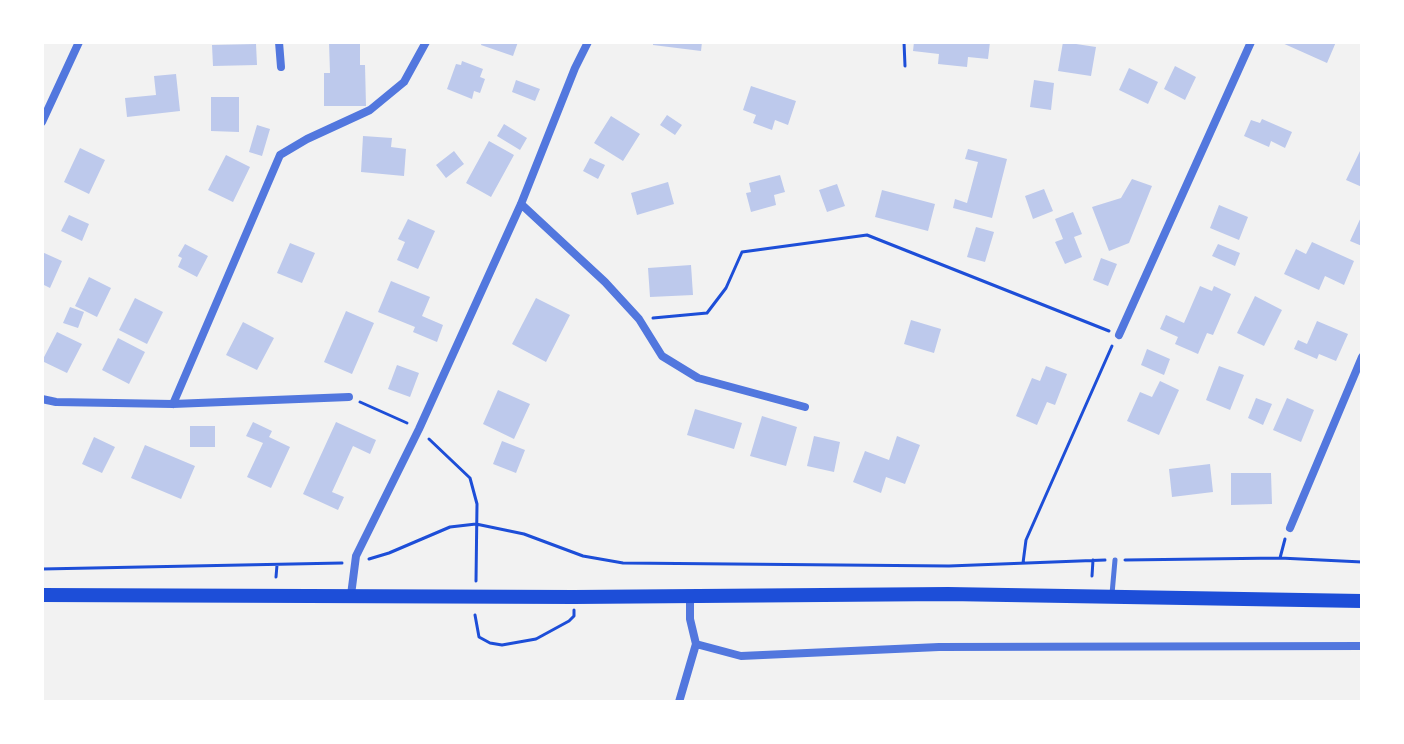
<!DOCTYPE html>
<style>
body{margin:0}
#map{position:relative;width:1404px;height:744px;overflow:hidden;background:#f2f2f2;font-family:"DejaVu Sans",sans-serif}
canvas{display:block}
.frame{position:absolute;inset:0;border:44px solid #fff;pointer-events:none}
</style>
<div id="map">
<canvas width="1404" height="744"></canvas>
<div class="frame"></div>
</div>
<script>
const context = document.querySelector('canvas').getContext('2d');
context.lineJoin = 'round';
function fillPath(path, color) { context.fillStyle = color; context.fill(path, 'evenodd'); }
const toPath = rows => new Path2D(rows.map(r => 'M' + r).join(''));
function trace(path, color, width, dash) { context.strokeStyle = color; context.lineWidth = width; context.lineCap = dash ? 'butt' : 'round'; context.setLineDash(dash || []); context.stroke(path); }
fillPath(toPath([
 [329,42,360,42,360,65,365,65,366,106,324,106,324,73,330,73],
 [482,42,518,42,513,56,481,45],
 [653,42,702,42,701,51,653,45],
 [914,42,990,42,988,59,968,57,967,67,938,64,939,54,913,51],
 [1063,42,1096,47,1091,76,1058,71],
 [1280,42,1336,42,1327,63],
 [256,44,257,65,213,66,212,45],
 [462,61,483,69,480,77,485,79,480,93,474,91,472,99,447,89,456,64,461,65],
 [1175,66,1196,77,1185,100,1164,89],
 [1129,68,1158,82,1148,104,1119,90],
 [176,74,180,111,127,117,125,98,156,95,154,76],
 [516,80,540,89,535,101,512,92],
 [1034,80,1054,83,1051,110,1030,107],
 [751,86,796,101,788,125,775,120,772,130,753,123,756,115,743,110],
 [211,97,239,97,239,132,211,131],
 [667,115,682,125,675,135,660,125],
 [611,116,640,134,623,161,594,143],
 [1262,119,1292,132,1285,148,1271,141,1269,147,1244,136,1251,120,1260,123],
 [504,124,527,138,520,150,497,136],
 [257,125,270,129,262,156,249,152],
 [363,136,392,138,391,147,406,149,404,176,361,172],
 [489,141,514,155,491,197,466,183],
 [80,148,105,160,89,194,64,182],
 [968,149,1007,159,992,218,953,208,955,199,967,203,978,162,965,159],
 [454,151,464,164,446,178,436,165],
 [1360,151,1362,152,1362,187,1346,180],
 [226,155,250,167,233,202,208,190],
 [590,158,605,165,598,179,583,171],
 [780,175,785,192,774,195,776,205,751,212,746,193,751,192,749,183],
 [1132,179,1152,186,1129,243,1109,251,1092,207,1121,198],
 [668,182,674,204,637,215,631,193],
 [837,184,845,206,827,212,819,190],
 [1044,189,1053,211,1033,219,1025,196],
 [882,190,935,204,928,231,875,217],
 [1219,205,1248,217,1239,240,1210,228],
 [1073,212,1082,234,1074,237,1082,257,1065,264,1055,242,1063,239,1055,219],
 [69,215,89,224,82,241,61,231],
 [1362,215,1362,246,1350,241],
 [408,219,435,231,418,269,397,260,405,242,398,239],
 [976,227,994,232,985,262,967,257],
 [1312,242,1354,261,1344,285,1325,276,1319,290,1284,274,1296,249,1306,254],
 [290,243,315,253,302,283,277,273],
 [185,244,208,256,197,277,178,267,182,258,178,256],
 [1218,244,1240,253,1235,266,1212,256],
 [42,252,62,261,50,288,42,284],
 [1101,258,1117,264,1108,286,1093,280],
 [691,265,693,295,650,297,648,268],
 [89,277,111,288,97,317,75,306],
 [391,281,430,297,422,316,443,325,437,342,413,332,415,327,378,312],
 [1200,286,1212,291,1214,286,1231,294,1213,335,1207,333,1198,354,1175,344,1178,337,1160,329,1166,315,1184,323],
 [1255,296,1282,310,1264,346,1237,333],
 [135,298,163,312,147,344,119,330],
 [536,298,570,315,546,362,512,344],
 [70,307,84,312,78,328,63,323],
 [346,311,374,323,352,374,324,362],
 [911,320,941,329,934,353,904,344],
 [1317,321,1348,334,1336,361,1319,354,1317,359,1294,349,1298,340,1307,344],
 [243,322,274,338,257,370,226,355],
 [57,332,82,344,67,373,42,361],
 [118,338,145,352,129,384,102,370],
 [1147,349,1170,359,1164,375,1141,365],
 [397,365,419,373,410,397,388,389],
 [1046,366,1067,374,1055,405,1047,402,1037,425,1016,416,1032,378,1040,381],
 [1219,366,1244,375,1230,410,1206,400],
 [1160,381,1179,390,1159,435,1127,421,1140,392,1152,397],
 [498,390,530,404,514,439,483,424],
 [1256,398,1272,404,1263,425,1248,418],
 [1287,398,1314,410,1301,442,1273,430],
 [695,409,742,423,734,449,687,435],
 [762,416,797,427,786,466,750,456],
 [253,422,272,431,269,437,290,447,271,488,247,477,263,443,246,436],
 [336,422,376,440,370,454,353,446,332,492,344,497,338,510,303,494],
 [190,426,215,426,215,447,190,447],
 [814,436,840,442,834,472,807,466],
 [897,436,920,445,905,484,886,477,881,493,853,482,865,451,889,460],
 [94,437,115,447,102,473,82,464],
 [502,441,525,450,516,473,493,464],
 [145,445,195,466,181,499,131,478],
 [1210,464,1213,492,1172,497,1169,469],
 [1231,473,1271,473,1272,504,1231,505]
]), '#bdc9ec');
trace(toPath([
 [904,42,905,66],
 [653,318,707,313,726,288,742,252,867,235,1109,331],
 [360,402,407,423],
 [429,439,470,478,477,504,476,581],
 [1280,558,1285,539],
 [369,559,389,553,450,527,476,524,524,534,583,556,623,563,949,566,1105,560],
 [1125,560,1280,558,1362,562],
 [1023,563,1026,540,1112,346],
 [42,569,342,563],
 [1092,576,1093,560],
 [276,577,277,565],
 [475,615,479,637,490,643,502,645,536,639,569,621,574,616,574,610]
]), '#1d4ed8', 3);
trace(toPath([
 [1112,594,1115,560]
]), '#5277de', 5);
trace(toPath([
 [279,42,281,67],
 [42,122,79,42],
 [521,204,605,282,639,319,662,356,698,378,805,407],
 [1119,335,1251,42],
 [42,399,56,402,173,404,349,397],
 [173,404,280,155,307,139,370,110,404,82,426,42],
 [1290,528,1362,357],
 [351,595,356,556,419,429,521,204,575,68,588,42],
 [696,644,741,656,939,647,1362,646],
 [679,702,696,644,690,619,690,596]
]), '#5277de', 8);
trace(toPath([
 [42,595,574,597,948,594,1362,601]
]), '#1d4ed8', 14);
</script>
